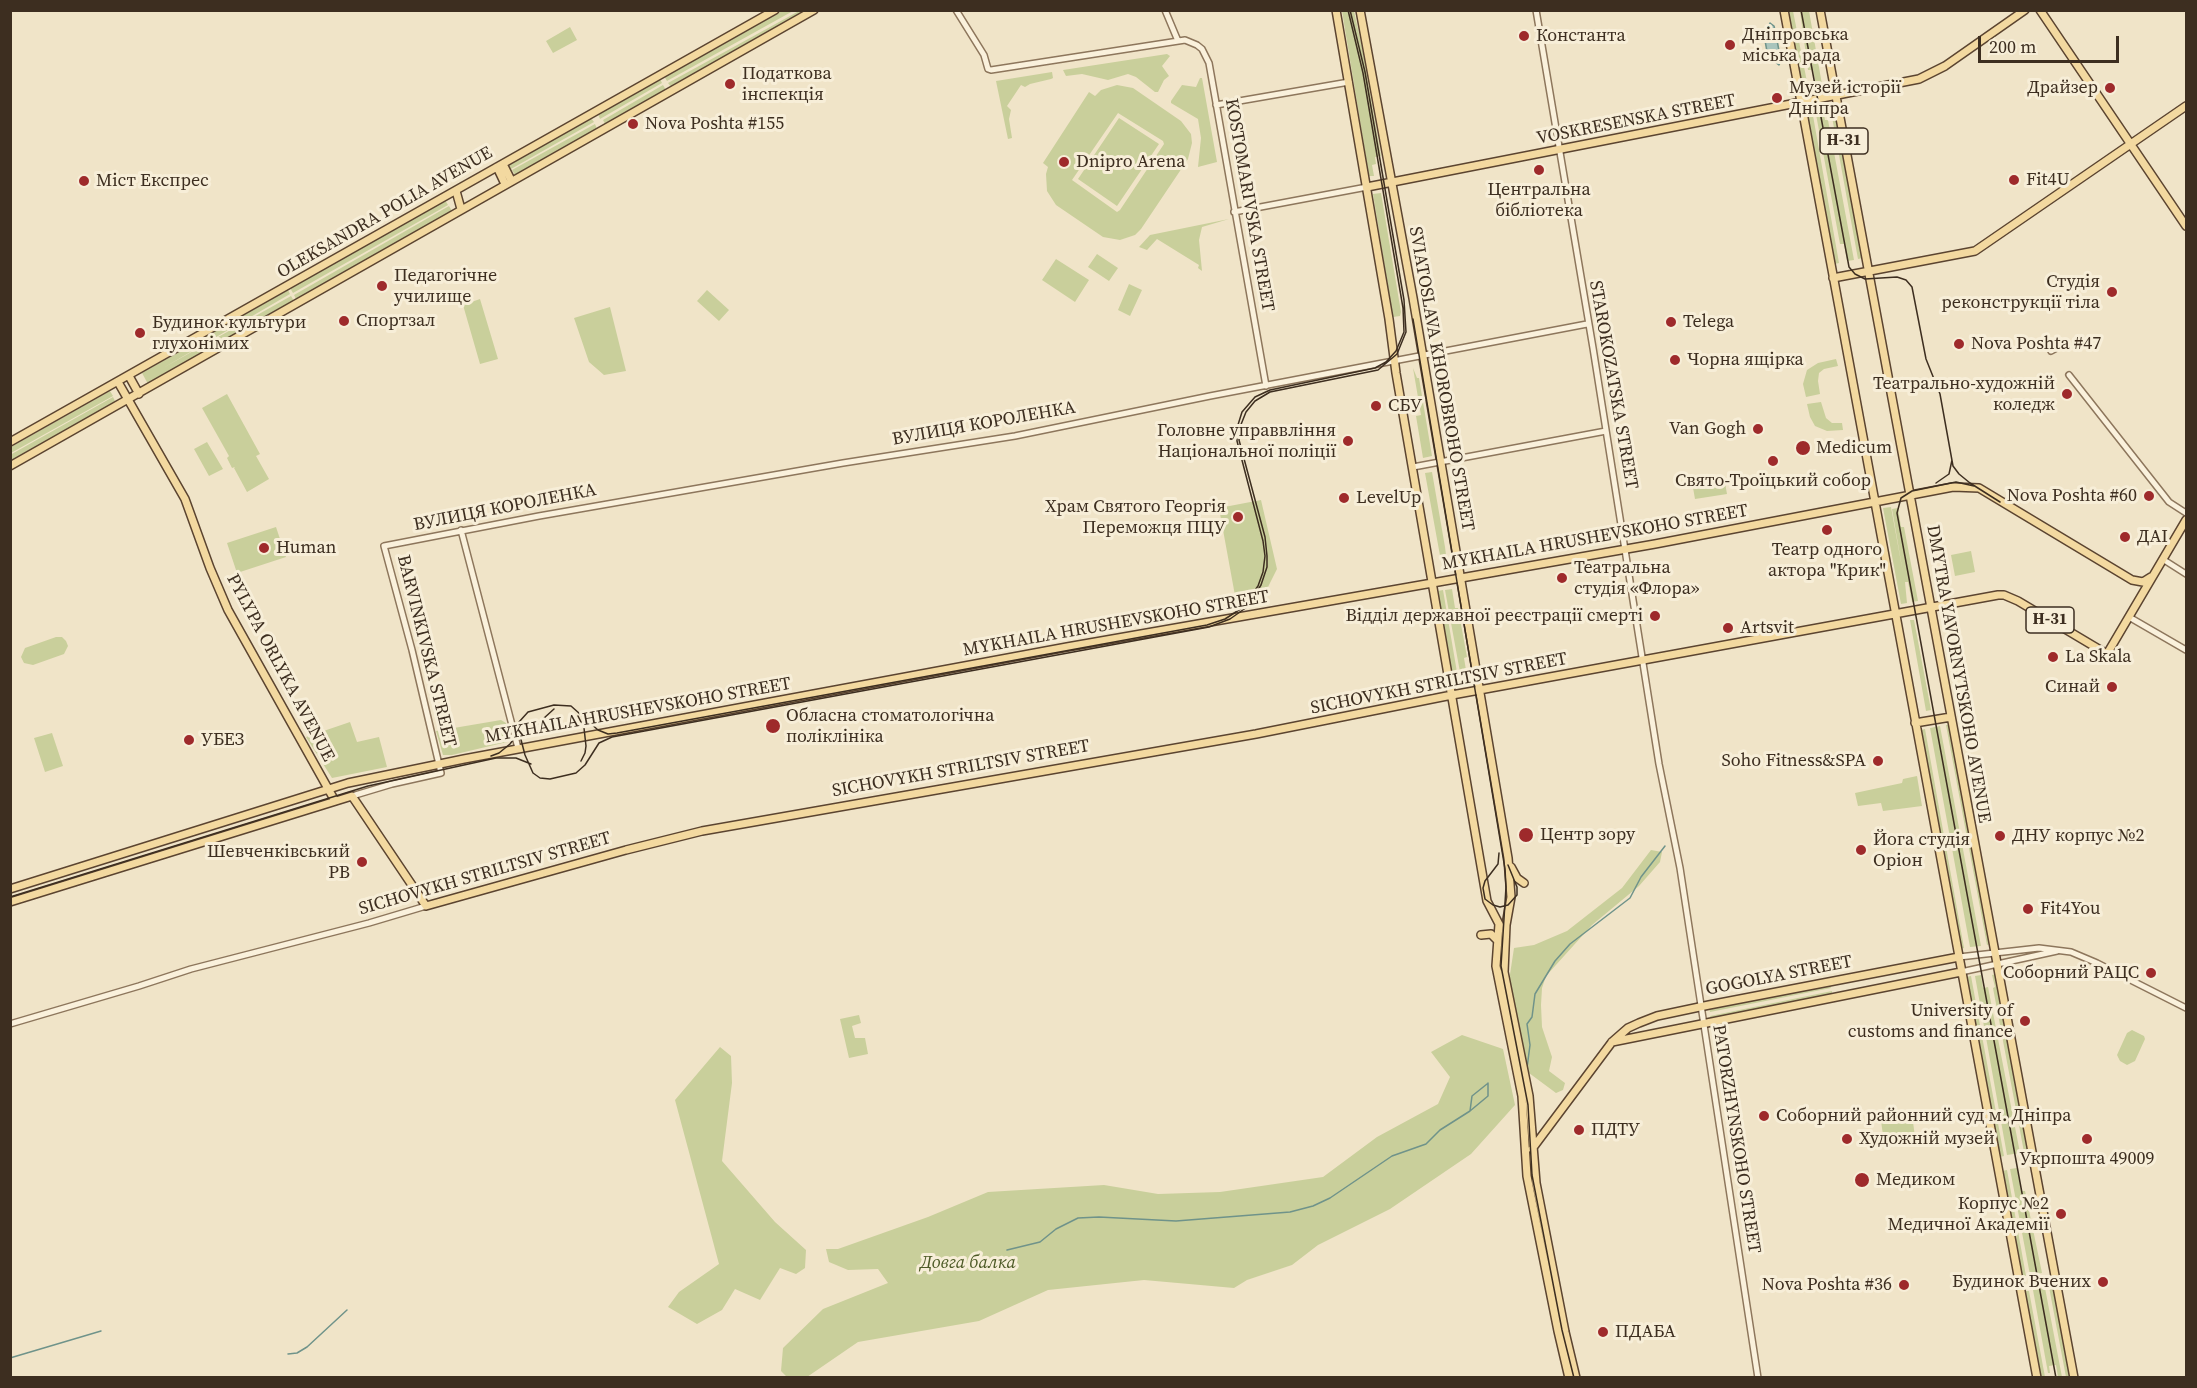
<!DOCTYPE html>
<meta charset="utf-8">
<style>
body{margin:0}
#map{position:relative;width:2197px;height:1388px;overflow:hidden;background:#f0e4c8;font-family:"Source Serif 4",serif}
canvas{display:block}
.frame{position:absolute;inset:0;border:12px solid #3d2e20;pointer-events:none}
.scale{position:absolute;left:1978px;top:36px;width:141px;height:27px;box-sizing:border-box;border:3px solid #3d2e20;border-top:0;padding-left:8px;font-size:18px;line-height:21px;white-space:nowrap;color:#3d2e20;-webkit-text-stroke:4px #f7eed8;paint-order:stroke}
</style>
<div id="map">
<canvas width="2197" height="1388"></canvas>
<div class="frame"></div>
<div class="scale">200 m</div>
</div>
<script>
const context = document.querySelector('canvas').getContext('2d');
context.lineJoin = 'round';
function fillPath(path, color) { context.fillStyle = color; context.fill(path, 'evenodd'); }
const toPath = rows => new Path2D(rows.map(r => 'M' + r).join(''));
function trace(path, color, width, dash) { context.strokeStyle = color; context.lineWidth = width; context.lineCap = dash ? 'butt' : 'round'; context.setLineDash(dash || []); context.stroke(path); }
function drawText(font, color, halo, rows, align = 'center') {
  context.font = font + ' "Source Serif 4",serif'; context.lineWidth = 6; context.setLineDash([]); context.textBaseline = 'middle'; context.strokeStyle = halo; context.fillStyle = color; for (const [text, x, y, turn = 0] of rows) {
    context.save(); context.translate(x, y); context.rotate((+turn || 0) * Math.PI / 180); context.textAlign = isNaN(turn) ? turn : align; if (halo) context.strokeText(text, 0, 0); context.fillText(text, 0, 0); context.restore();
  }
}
fillPath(toPath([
 [782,11,793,11,667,81,664,76],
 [799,11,807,12,671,87,668,83],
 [1342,11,1354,11,1362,47,1381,156,1375,157,1376,164,1372,165,1374,176,1369,176],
 [1788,11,1793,11,1809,92,1804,93],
 [1800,11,1809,11,1823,90,1817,91,1813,70,1808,70],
 [570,27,577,40,553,53,546,41],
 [1167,54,1170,56,1162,66,1169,76,1164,80,1158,92,1155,92,1136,77,1128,74,1108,80,1082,74,1066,76,1063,70],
 [1052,72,1053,78,1051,79,1030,84,1025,87,1021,85,1007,106,1011,110,1009,119,1012,138,1008,139,996,81],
 [1200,78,1202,78,1217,162,1198,167,1201,138,1198,119,1171,103,1171,101,1182,85,1196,87],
 [660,79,662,83,600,119,598,114],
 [663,85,666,90,605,124,603,120],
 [1117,85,1133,88,1181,121,1191,134,1192,143,1188,159,1141,229,1135,235,1120,240,1103,237,1056,205,1047,191,1046,174,1048,167,1043,163,1089,92,1095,96,1101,90],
 [1118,113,1163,141,1164,144,1120,210,1117,212,1072,180],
 [1830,106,1835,106,1863,258,1858,259],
 [1823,108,1825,120,1828,120,1854,260,1847,261,1844,244,1840,244,1815,109],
 [1812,110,1839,263,1835,264,1807,111],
 [591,118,594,122,511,169,508,164],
 [1119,118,1159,144,1117,206,1078,179],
 [595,124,597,129,515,175,512,170],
 [1381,193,1401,312,1400,316,1393,317,1373,194],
 [445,200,448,205,293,293,290,288],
 [449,206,452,211,296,299,294,295],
 [1229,219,1202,227,1199,240,1202,271,1198,268,1199,265,1157,239,1147,250,1139,247,1150,235],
 [1097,254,1118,268,1109,281,1088,267],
 [1056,259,1089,280,1075,302,1042,280],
 [1129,284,1142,290,1130,316,1118,310],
 [288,290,290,294,163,368,291,296,294,301,148,384,142,373],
 [707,290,729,310,719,321,697,301],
 [480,299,498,359,480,364,463,305],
 [610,307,626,371,604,375,589,362,574,318],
 [1836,359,1838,366,1824,369,1819,373,1818,381,1820,394,1806,397,1803,384,1807,370,1818,363],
 [1413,368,1417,378,1419,378,1432,456,1423,458,1416,416,1421,415],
 [110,391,113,396,11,453,11,447],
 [227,394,260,454,256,456,269,479,247,492,234,468,235,467,232,468,227,458,229,456,202,408],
 [113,397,116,403,11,462,10,455],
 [1821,402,1826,418,1832,423,1842,423,1843,430,1827,431,1815,426,1810,417,1807,404],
 [207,442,223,469,209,476,194,449],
 [1432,472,1445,547,1448,571,1443,572,1425,473],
 [1724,477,1727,494,1695,499,1692,482],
 [1261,500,1277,569,1264,595,1236,601,1219,508],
 [1891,507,1903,573,1892,509,1898,508,1901,527,1904,527,1918,601,1912,602,1908,582,1905,582,1907,603,1901,604,1883,508],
 [276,527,286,557,237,573,227,543],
 [1971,551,1975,572,1955,576,1951,555],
 [1452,589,1455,608,1458,608,1467,657,1464,658,1468,682,1462,683,1445,590],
 [1443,590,1459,684,1453,685,1438,591],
 [1910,620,1914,620,1931,710,1926,711],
 [56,637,62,637,66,641,68,646,64,654,33,665,24,663,21,657,25,648],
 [501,720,506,723,509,728,510,734,507,742,452,755,443,755,436,731],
 [350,722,357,742,379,737,387,767,332,778,306,737],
 [1946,725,1949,725,1990,944,1987,945],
 [1940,726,1981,946,1970,947,1930,728],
 [1925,729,1964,948,1961,949,1921,730],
 [52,733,63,766,45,772,34,738],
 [1917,776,1922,806,1883,811,1881,803,1858,806,1855,793,1902,783,1903,779],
 [1651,850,1662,852,1660,862,1639,886,1592,925,1546,976,1542,988,1541,1005,1542,1027,1552,1057,1549,1071,1565,1083,1563,1090,1556,1093,1529,1073,1509,981,1514,948,1534,945,1567,931,1622,888],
 [1996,974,2028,1151,2024,1152,1993,988,1995,987,1992,975],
 [1981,975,1983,988,1988,987,2020,1153,2007,1155,1975,976],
 [1971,976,2004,1156,2000,1157,1966,977],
 [1830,985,1831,988,1710,1012,1709,1008],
 [1832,991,1832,995,1711,1019,1710,1016],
 [859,1015,861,1023,852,1026,855,1038,865,1038,868,1054,849,1058,840,1019],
 [2132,1030,2144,1036,2145,1039,2135,1061,2127,1065,2120,1061,2117,1055,2127,1033],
 [1462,1035,1503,1049,1515,1105,1471,1154,1390,1209,1318,1245,1292,1265,1247,1280,1234,1288,1144,1280,1048,1290,979,1321,858,1342,807,1377,787,1377,781,1371,783,1348,823,1309,888,1283,878,1269,848,1270,829,1262,826,1249,838,1249,928,1217,988,1192,1104,1185,1158,1194,1220,1192,1323,1177,1377,1137,1438,1104,1450,1077,1431,1052],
 [720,1047,731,1056,732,1083,722,1161,775,1222,806,1250,805,1268,796,1274,780,1268,760,1300,735,1289,722,1310,697,1324,668,1307,679,1292,719,1264,675,1100],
 [1904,1110,1906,1123,1913,1122,1915,1137,1884,1142,1880,1114],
 [2017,1168,2021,1191,2025,1191,2042,1273,2030,1275,2010,1169],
 [2007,1170,2026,1276,2021,1277,2002,1171],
 [2049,1287,2053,1287,2070,1377,2066,1377],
 [2045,1288,2062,1377,2058,1377,2056,1365,2049,1366,2050,1373,2048,1373,2033,1290],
 [2024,1291,2029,1291,2045,1377,2040,1377]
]), '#c9cf9b');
const water = toPath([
 [1770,23,1774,26,1776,35,1781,61,1779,65,1768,57,1764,35,1770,23]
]);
fillPath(water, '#a9c4bc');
trace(water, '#6f938a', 1.5);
trace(toPath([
 [1527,1068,1530,1045,1527,1024,1532,1017,1535,994,1555,961,1570,944,1630,898,1641,877,1665,846],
 [1470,1111,1472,1096,1487,1084],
 [1007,1250,1040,1242,1056,1229,1078,1218,1099,1217,1176,1221,1290,1212,1313,1206,1330,1198,1392,1156,1426,1144,1440,1130,1470,1111,1488,1096,1488,1083],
 [288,1354,297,1353,307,1347,347,1310],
 [10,1358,101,1331]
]), '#6f938a', 1.5);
const minor = toPath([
 [956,10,984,55,988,69,991,70,1185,40,1197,45,1202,49,1209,63,1266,386],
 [1165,10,1178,41],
 [1536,10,1593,348,1659,764,1680,868,1758,1378],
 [1216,105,1349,82],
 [1234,212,1367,187],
 [2051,351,2062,345],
 [2069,375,2169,502,2186,513],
 [1413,467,1606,431],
 [461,530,518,748],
 [2164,560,2186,574],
 [2129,617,2186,650],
 [352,796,392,784,441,773,412,650,384,546,539,516,843,463,1015,436,1210,396,1587,324],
 [1959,957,2039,948,2071,952,2097,963,2186,1008],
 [1961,972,2057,951],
 [10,1024,139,986,191,969,369,923,426,906]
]);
const major = toPath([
 [1336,10,1389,319,1396,373,1487,901,1499,924,1496,966,1522,1096,1527,1176,1558,1331,1569,1378],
 [1360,10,1413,298,1508,858,1511,897,1506,925,1504,972,1529,1096,1536,1183,1565,1332,1576,1378],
 [1784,10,2037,1378],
 [1820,10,2074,1378],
 [2040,10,2186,226],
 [503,164,511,180],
 [497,167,505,184],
 [1367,187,1919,79,1945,66,2025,10],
 [456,191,461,209],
 [1833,278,1975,251,2186,106],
 [129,376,139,394],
 [118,382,185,499,210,568,228,610,335,801],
 [10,442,775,10],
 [10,466,814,10],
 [1915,723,1951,717],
 [1511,867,1517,878,1524,883],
 [10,889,348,783,464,759,1067,647,1655,544,1953,487,1979,488,2132,580,2143,582,2151,577],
 [10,902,352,796,426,906,626,850,702,831,1256,734,1452,695,1998,595,2004,595,2018,601,2107,654,2186,520],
 [1481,935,1491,934,1497,940],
 [1612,1042,1961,972],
 [1532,1149,1612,1042,1628,1028,1639,1023,1657,1016,1709,1005,1959,957]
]);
trace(minor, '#8d765c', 8);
trace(major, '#5b4430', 10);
trace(minor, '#faf1dc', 5);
trace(major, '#f3d9a0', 7);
trace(toPath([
 [1348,10,1363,73,1403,308,1404,332,1396,351,1386,362,1375,368,1270,390,1255,397,1242,412,1237,428,1237,441,1263,541,1265,556,1263,572,1258,586,1242,608,1225,619,1207,625,617,733,608,734,598,730,571,706,554,705,528,712,519,722,519,732,525,755,533,773,540,778,550,779,576,773,585,765,599,743,612,737,1209,627,1230,619,1247,607,1261,585,1267,567,1267,556,1265,537,1239,440,1240,427,1246,412,1255,401,1270,392,1378,370,1397,354,1406,332,1404,300,1365,72,1350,10],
 [1801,10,1849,267,1855,274,1865,279,1897,277,1906,280,1912,287,1926,359,1940,394,1953,466,1959,474,1970,483,2000,502],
 [1413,319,1505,869,1506,887,1501,966,1528,1105,1532,1175,1562,1330,1574,1378],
 [1936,483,1949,474,1952,460],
 [1974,486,1956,482,1912,491,1901,498,1897,513,2056,1378],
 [578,716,584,728,586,746,585,753,581,761],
 [533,728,554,709],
 [491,756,499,753,510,744,521,729],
 [1499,853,1498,864,1485,881,1483,888,1485,899,1493,905,1500,907,1508,905,1517,895,1517,887,1508,865],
 [10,897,368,786,496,758,516,758,531,764]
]), '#3d2e20', 1.5);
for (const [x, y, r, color] of [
 [1524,36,6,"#9e2a2b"],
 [1730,45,6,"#9e2a2b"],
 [730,84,6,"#9e2a2b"],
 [2110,88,6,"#9e2a2b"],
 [1777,98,6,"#9e2a2b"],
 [633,124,6,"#9e2a2b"],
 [1064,162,6,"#9e2a2b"],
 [1539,170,6,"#9e2a2b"],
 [2014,180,6,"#9e2a2b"],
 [84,181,6,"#9e2a2b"],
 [382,286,6,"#9e2a2b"],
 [2112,292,6,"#9e2a2b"],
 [344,321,6,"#9e2a2b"],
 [1671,322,6,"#9e2a2b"],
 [140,333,6,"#9e2a2b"],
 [1959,344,6,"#9e2a2b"],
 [1675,360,6,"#9e2a2b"],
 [2067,394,6,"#9e2a2b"],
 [1376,406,6,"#9e2a2b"],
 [1758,429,6,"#9e2a2b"],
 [1348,441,6,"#9e2a2b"],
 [1803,448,8,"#9e2a2b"],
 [1773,461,6,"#9e2a2b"],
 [2149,496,6,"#9e2a2b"],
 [1344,498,6,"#9e2a2b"],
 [1238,517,6,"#9e2a2b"],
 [1827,530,6,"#9e2a2b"],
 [2125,537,6,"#9e2a2b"],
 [264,548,6,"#9e2a2b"],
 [1562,578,6,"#9e2a2b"],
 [1655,616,6,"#9e2a2b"],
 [1728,628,6,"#9e2a2b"],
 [2053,657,6,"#9e2a2b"],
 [2112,687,6,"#9e2a2b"],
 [773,726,8,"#9e2a2b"],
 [189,740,6,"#9e2a2b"],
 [1878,761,6,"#9e2a2b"],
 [1526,835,8,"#9e2a2b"],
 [2000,836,6,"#9e2a2b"],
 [1861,850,6,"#9e2a2b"],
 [362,862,6,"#9e2a2b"],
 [2028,909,6,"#9e2a2b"],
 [2151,973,6,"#9e2a2b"],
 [2025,1021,6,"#9e2a2b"],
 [1764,1116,6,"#9e2a2b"],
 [1579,1130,6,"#9e2a2b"],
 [1847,1139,6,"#9e2a2b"],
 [2087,1139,6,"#9e2a2b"],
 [1862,1180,8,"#9e2a2b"],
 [2061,1214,6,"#9e2a2b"],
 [2103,1282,6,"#9e2a2b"],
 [1904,1285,6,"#9e2a2b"],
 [1603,1332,6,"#9e2a2b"]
]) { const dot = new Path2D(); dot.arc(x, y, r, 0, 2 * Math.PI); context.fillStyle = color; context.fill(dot); trace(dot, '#f7eed8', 2); }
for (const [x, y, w] of [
 [1844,141,48],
 [2050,620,48]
]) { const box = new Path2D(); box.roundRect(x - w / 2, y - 13, w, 26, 4.5); context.fillStyle = '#f7eed8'; context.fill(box); trace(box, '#3d2e20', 1.5); }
drawText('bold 16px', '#3d2e20', null, [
 ["Н-31",1844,141],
 ["Н-31",2050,620]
]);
drawText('18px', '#3d2e20', '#f7eed8', [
 ["Дніпровська",1742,35],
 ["міська рада",1742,56],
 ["Константа",1536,36],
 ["Податкова",742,74],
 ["інспекція",742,95],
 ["Музей історії",1789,88],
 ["Дніпра",1789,109],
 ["Драйзер",2098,88,"right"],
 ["Nova Poshta #155",645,124],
 ["Dnipro Arena",1076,162],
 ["Fit4U",2026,180],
 ["Міст Експрес",96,181],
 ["Центральна",1539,190,"center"],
 ["бібліотека",1539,211,"center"],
 ["Педагогічне",394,276],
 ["училище",394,297],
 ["Студія",2100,282,"right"],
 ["реконструкції тіла",2100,303,"right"],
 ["Спортзал",356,321],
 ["Telega",1683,322],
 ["Будинок культури",152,323],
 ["глухонімих",152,344],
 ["Nova Poshta #47",1971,344],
 ["Чорна ящірка",1687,360],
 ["Театрально-художній",2055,384,"right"],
 ["коледж",2055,405,"right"],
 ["СБУ",1388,406],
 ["Van Gogh",1746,429,"right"],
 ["Головне управвління",1336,431,"right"],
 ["Національної поліції",1336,452,"right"],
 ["Medicum",1816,448],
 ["Свято-Троїцький собор",1773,481,"center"],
 ["Nova Poshta #60",2137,496,"right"],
 ["LevelUp",1356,498],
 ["Храм Святого Георгія",1226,507,"right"],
 ["Переможця ПЦУ",1226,528,"right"],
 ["ДАІ",2137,537],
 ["Human",276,548],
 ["Театр одного",1827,550,"center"],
 ["актора \"Крик\"",1827,571,"center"],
 ["Театральна",1574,568],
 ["студія «Флора»",1574,589],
 ["Відділ державної реєстрації смерті",1643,616,"right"],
 ["Artsvit",1740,628],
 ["La Skala",2065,657],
 ["Синай",2100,687,"right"],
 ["Обласна стоматологічна",786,716],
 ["поліклініка",786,737],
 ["УБЕЗ",201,740],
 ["Soho Fitness&SPA",1866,761,"right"],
 ["Центр зору",1540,835],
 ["ДНУ корпус №2",2012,836],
 ["Йога студія",1873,840],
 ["Оріон",1873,861],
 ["Шевченківський",350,852,"right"],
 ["РВ",350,873,"right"],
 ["Fit4You",2040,909],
 ["Соборний РАЦС",2139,973,"right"],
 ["University of",2013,1011,"right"],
 ["customs and finance",2013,1032,"right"],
 ["Соборний районний суд м. Дніпра",1776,1116],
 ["ПДТУ",1591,1130],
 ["Художній музей",1859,1139],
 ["Укрпошта 49009",2087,1159,"center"],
 ["Медиком",1876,1180],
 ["Корпус №2",2049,1204,"right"],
 ["Медичної Академії",2049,1225,"right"],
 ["Будинок Вчених",2091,1282,"right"],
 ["Nova Poshta #36",1892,1285,"right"],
 ["ПДАБА",1615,1332]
], 'left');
drawText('18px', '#3d2e20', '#f7eed8', [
 ["VOSKRESENSKA STREET",1636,120,-11],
 ["KOSTOMARIVSKA STREET",1249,205,80],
 ["OLEKSANDRA POLIA AVENUE",385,213,-30],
 ["SVIATOSLAVA KHOROBROHO STREET",1441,379,80],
 ["STAROKOZATSKA STREET",1613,385,80],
 ["ВУЛИЦЯ КОРОЛЕНКА",984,424,-10],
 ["ВУЛИЦЯ КОРОЛЕНКА",505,508,-11],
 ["MYKHAILA HRUSHEVSKOHO STREET",1595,538,-10],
 ["MYKHAILA HRUSHEVSKOHO STREET",1116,624,-10],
 ["BARVINKIVSKA STREET",426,651,76],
 ["PYLYPA ORLYKA AVENUE",280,668,62],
 ["DMYTRA YAVORNYTSKOHO AVENUE",1958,674,80],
 ["SICHOVYKH STRILTSIV STREET",1439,684,-11],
 ["MYKHAILA HRUSHEVSKOHO STREET",638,711,-10],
 ["SICHOVYKH STRILTSIV STREET",961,769,-10],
 ["SICHOVYKH STRILTSIV STREET",485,874,-16],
 ["GOGOLYA STREET",1779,976,-11],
 ["PATORZHYNSKOHO STREET",1736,1139,81]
]);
drawText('italic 18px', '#4d5a26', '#f7eed8', [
 ["Довга балка",968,1263]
]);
</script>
